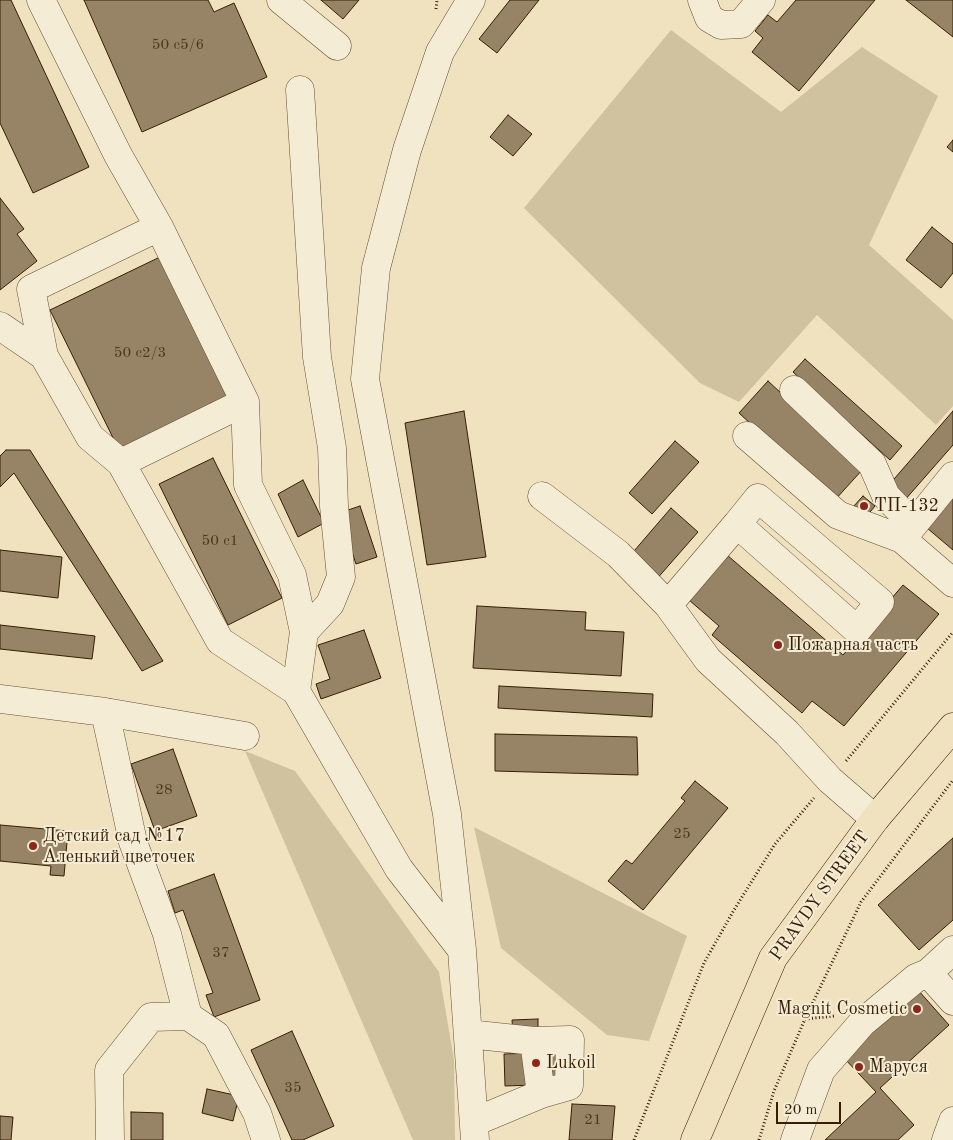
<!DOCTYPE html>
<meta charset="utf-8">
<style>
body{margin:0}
#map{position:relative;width:953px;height:1140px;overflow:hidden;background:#f0e2bf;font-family:"Old Standard TT",serif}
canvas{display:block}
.scale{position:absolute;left:776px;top:1102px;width:65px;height:22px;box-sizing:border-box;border:2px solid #361e05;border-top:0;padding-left:6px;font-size:15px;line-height:18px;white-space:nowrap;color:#361e05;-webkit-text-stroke:4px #f5ecd5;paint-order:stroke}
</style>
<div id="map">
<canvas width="953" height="1140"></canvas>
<div class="scale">20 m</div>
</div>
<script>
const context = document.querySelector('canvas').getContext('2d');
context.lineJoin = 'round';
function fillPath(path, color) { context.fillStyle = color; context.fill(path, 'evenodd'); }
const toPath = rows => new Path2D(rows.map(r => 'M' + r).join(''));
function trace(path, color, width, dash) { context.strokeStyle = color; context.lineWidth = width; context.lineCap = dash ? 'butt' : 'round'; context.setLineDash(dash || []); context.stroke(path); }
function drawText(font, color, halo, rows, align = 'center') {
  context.font = font + ' "Old Standard TT",serif'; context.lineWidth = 4; context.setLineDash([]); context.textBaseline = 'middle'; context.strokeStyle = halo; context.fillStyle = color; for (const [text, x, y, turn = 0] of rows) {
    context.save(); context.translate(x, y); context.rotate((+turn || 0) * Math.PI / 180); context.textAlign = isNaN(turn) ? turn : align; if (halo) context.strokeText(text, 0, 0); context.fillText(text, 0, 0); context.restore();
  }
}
fillPath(toPath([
 [671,30,781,112,862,47,938,96,869,245,953,320,953,406,936,425,817,315,739,402,700,383,524,208],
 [245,751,295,771,439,972,454,1060,455,1140,413,1140],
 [474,827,687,936,649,1041,607,1035,501,948]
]), '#d0c19f');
const building = toPath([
 [0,0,11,0,89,167,33,193,0,123,0,0],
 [84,0,208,0,214,12,234,3,267,77,142,132,84,0],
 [321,0,359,0,343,19,321,0],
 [510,0,539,0,497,53,479,39,510,0],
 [796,0,875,0,799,91,752,52,763,38,755,31,768,15,777,22,796,0],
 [906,0,953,0,953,37,906,0],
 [508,115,532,134,513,156,490,137,508,115],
 [953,140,953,152,947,147,953,140],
 [0,198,24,229,17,234,37,261,0,290,0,198],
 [932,227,953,244,953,273,941,288,906,260,932,227],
 [162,256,230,396,119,450,50,310,162,256],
 [805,359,902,446,890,460,793,372,805,359],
 [768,381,863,469,834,501,739,413,768,381],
 [464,411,486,557,427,565,405,423,464,411],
 [953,411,953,445,904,501,888,486,953,411],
 [675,441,699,462,652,514,629,493,675,441],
 [6,450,30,450,163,661,142,671,14,473,0,487,0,456,6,450],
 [213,458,282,598,228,625,159,484,213,458],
 [303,480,324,523,298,537,278,494,303,480],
 [863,496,875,506,866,517,853,507,863,496],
 [953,497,953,550,927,528,953,497],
 [360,506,377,557,356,564,339,513,360,506],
 [671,508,698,532,655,581,628,558,671,508],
 [0,550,62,557,58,598,0,591,0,550],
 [727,555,843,655,903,585,939,614,844,726,812,701,802,713,712,635,719,626,689,600,727,555],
 [477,606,586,612,585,630,624,632,621,676,473,668,477,606],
 [0,625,95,636,92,659,0,649,0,625],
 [364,630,381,678,321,699,316,684,330,679,318,645,364,630],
 [499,686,653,694,652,717,498,708,499,686],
 [495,734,637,737,638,775,495,771,495,734],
 [173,749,197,816,155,831,131,764,173,749],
 [695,781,728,808,643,910,608,881,626,860,632,864,685,801,681,798,695,781],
 [0,825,68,831,64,876,50,875,51,866,0,861,0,825],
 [953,838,953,920,919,950,878,905,953,838],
 [214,874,260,1000,214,1017,206,995,213,993,183,910,175,913,168,891,214,874],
 [918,990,949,1025,880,1088,914,1125,898,1140,825,1140,876,1092,844,1058,918,990],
 [538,1019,538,1034,513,1035,512,1020,538,1019],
 [292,1031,334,1126,303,1140,292,1140,251,1050,292,1031],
 [562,1052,563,1084,505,1086,504,1054,562,1052],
 [207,1089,239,1096,233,1121,202,1113,207,1089],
 [572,1104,615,1106,612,1140,569,1140,572,1104],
 [131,1112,163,1113,163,1140,131,1140,131,1112],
 [0,1116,13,1117,11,1140,0,1140,0,1116]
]);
fillPath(building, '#978466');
trace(building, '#361e05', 1);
const minor = toPath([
 [41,0,118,155,159,227,245,402,248,485,292,575,304,632,296,691],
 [281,0,337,46],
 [471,0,440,52,407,150,376,268,365,379,447,814,462,950,475,1140],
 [702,0,709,18,721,25,741,24,761,0],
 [300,90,317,357,332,448,334,506,341,577,330,604,304,632],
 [0,326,44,356,90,437,121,463,220,641,296,691,399,869,462,950],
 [44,356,31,289,159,227],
 [794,390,872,464,886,496,913,524],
 [747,436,838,515,902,539],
 [121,463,245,402],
 [953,476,902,539,953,583],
 [542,496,618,554,668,605,708,660,787,733,830,780,875,819],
 [668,605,737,524,857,630,880,602,758,498,737,524],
 [0,699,105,712,245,736],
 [105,712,133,842,167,934,188,1016,216,1035,257,1113,266,1140],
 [928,973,953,950],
 [468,1034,534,1041,570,1040,569,1086,541,1094,474,1122],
 [534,1041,541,1094],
 [110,1140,109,1070,151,1017,188,1016],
 [795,1140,821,1070,862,1023,916,978,928,973,953,1001],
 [946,1140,953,1121]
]);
const major = toPath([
 [695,1140,773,958,875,819,953,727]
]);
trace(minor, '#644f34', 29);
trace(major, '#361e05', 29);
trace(toPath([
 [436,9,437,0],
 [846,761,953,632],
 [805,1019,835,1016],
 [634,1140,704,963,734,910,775,844,814,798],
 [759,1140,774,1091,805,1019,861,902,953,780]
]), '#361e05', 3, [1, 2.5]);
trace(minor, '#f5ecd5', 28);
trace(major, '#f0e2bf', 28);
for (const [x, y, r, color] of [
 [864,506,5,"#8f2418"],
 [778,645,5,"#8f2418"],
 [33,846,5,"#8f2418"],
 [917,1009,5,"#8f2418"],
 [536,1063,5,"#8f2418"],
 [859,1067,5,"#8f2418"]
]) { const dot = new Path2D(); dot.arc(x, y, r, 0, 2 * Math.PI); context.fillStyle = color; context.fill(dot); trace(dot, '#f5ecd5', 2); }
drawText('15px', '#4e381d', null, [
 ["50 с5/6",178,45],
 ["50 с2/3",140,353],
 ["50 с1",220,541],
 ["28",164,790],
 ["25",682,834],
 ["37",221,953],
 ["35",293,1088],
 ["21",593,1120]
]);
drawText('18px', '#361e05', '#f5ecd5', [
 ["ТП-132",874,506],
 ["Пожарная часть",788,645],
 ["Детский сад №17",43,836],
 ["Аленький цветочек",43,857],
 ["Magnit Cosmetic",907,1009,"right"],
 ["Lukoil",546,1063],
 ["Маруся",869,1067]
], 'left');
drawText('18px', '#361e05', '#f5ecd5', [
 ["PRAVDY STREET",820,896,-54]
]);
</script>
